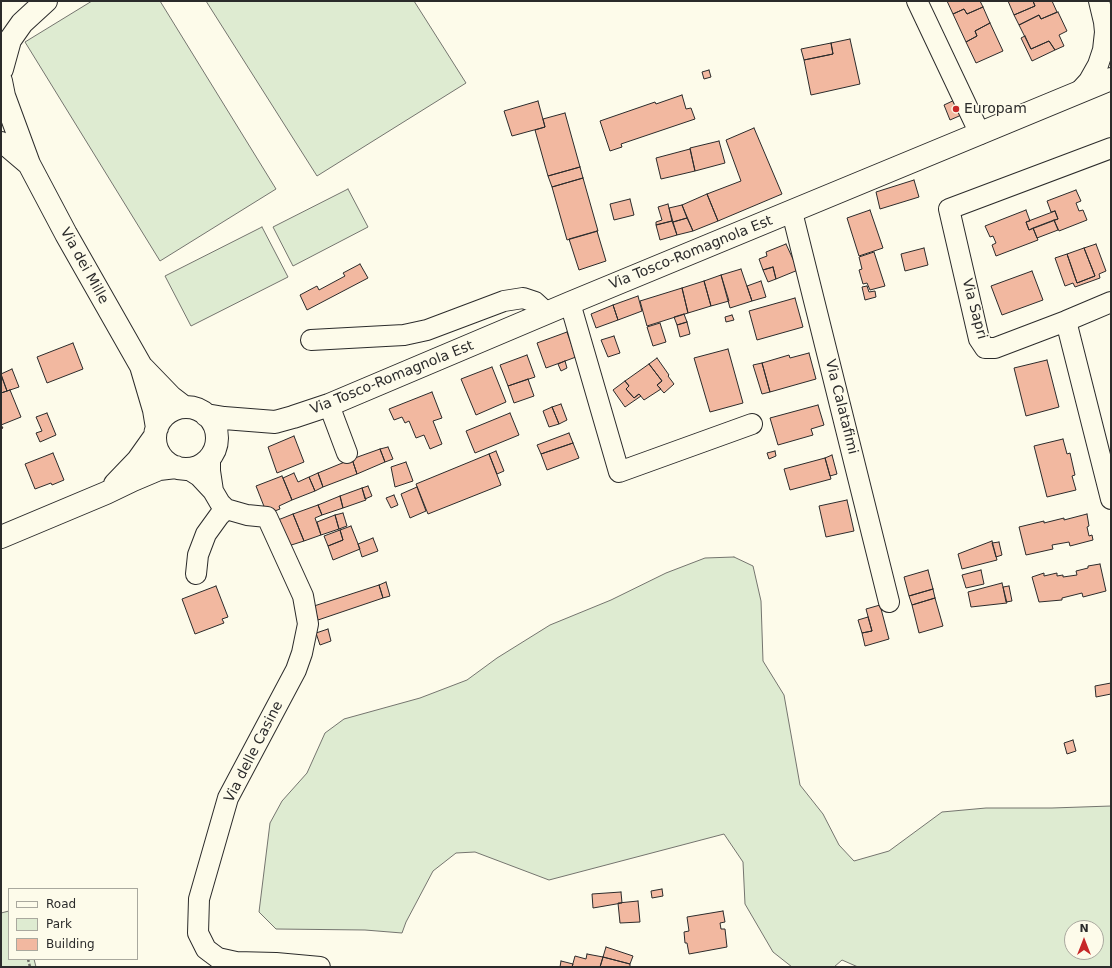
<!DOCTYPE html>
<style>
body{margin:0}
#map{position:relative;width:1112px;height:968px;overflow:hidden;background:#fdfbea;font-family:"DejaVu Sans",sans-serif}
canvas{display:block}
.frame{position:absolute;inset:0;border:2px solid #2b2b2b;pointer-events:none}
.legend{position:absolute;left:8px;top:888px;width:130px;height:72px;box-sizing:border-box;background:#fdfbea;border:1px solid #a9a89e;margin:0;padding:5px 7px;list-style:none;font-size:12px;color:#2b2b2b}
.legend li{display:flex;align-items:center;gap:8px;height:20px}
.legend b{width:20px;border:1px solid #a9a89e}
.north{position:absolute;left:1064px;top:920px;width:40px;height:40px;box-sizing:border-box;background:#fdfbea;border:1px solid #a9a89e;border-radius:50%;rotate:0deg;font-size:11px;font-weight:700;line-height:16px;text-align:center;color:#2b2b2b}
.north::after{content:'';display:block;margin:auto;width:14px;height:18px;background:#c62828;clip-path:polygon(50% 0,100% 100%,50% 72%,0 100%)}
</style>
<div id="map">
<canvas width="1112" height="968"></canvas>
<div class="frame"></div>
<ul class="legend">
<li><b style="height:5px;background:#fdfbea"></b>Road</li>
<li><b style="height:11px;background:#deebd1"></b>Park</li>
<li><b style="height:11px;background:#f2b8a0"></b>Building</li>
</ul>
<div class="north">N</div>
</div>
<script>
const context = document.querySelector('canvas').getContext('2d');
context.lineJoin = 'round';
function fillPath(path, color) { context.fillStyle = color; context.fill(path, 'evenodd'); }
const toPath = rows => new Path2D(rows.map(r => 'M' + r).join(''));
function trace(path, color, width, dash) { context.strokeStyle = color; context.lineWidth = width; context.lineCap = dash ? 'butt' : 'round'; context.setLineDash(dash || []); context.stroke(path); }
function drawText(font, color, halo, rows, align = 'center') {
  context.font = font + ' "DejaVu Sans",sans-serif'; context.lineWidth = 3; context.setLineDash([]); context.textBaseline = 'middle'; context.strokeStyle = halo; context.fillStyle = color; for (const [text, x, y, turn = 0] of rows) {
    context.save(); context.translate(x, y); context.rotate((+turn || 0) * Math.PI / 180); context.textAlign = isNaN(turn) ? turn : align; if (halo) context.strokeText(text, 0, 0); context.fillText(text, 0, 0); context.restore();
  }
}
const green = toPath([
 [92,1,160,1,276,189,160,261,25,42,92,1],
 [206,1,414,1,466,83,317,176,206,1],
 [348,189,368,227,293,266,273,227,348,189],
 [262,227,288,277,191,326,165,276,262,227],
 [734,557,753,566,761,601,763,661,784,695,800,785,823,814,839,845,854,861,889,851,942,812,986,808,1052,808,1111,806,1111,967,858,967,842,960,834,967,792,967,773,952,745,904,743,862,724,834,549,880,475,852,456,853,433,871,406,922,402,933,365,930,276,929,259,912,270,823,282,801,307,773,325,733,344,719,420,698,467,680,497,658,550,625,611,600,666,573,705,558,734,557],
 [1072,928,1096,928,1096,952,1072,952,1072,928],
 [9,911,9,959,34,959,36,967,1,967,1,913,9,911]
]);
fillPath(green, '#deebd1');
trace(green, '#74746e', 1);
const building = toPath([
 [947,1,980,1,983,7,967,14,964,9,953,14,947,1],
 [1008,1,1033,1,1035,6,1014,15,1008,1],
 [1033,1,1052,1,1057,12,1041,19,1039,15,1019,25,1014,15,1035,6,1033,1],
 [983,7,990,23,975,31,977,36,966,42,953,14,964,9,967,14,983,7],
 [1058,12,1067,31,1059,35,1064,46,1055,50,1049,41,1031,49,1019,25,1039,15,1041,19,1058,12],
 [990,23,1003,51,976,63,966,42,977,36,975,31,990,23],
 [1025,36,1031,49,1049,41,1055,50,1032,61,1021,38,1025,36],
 [850,39,860,84,811,95,804,60,833,54,831,43,850,39],
 [831,43,833,54,804,60,801,49,831,43],
 [709,70,711,77,704,79,702,72,709,70],
 [682,95,686,109,691,108,695,119,621,144,622,147,610,151,600,121,655,102,656,104,682,95],
 [959,98,966,113,950,120,944,105,959,98],
 [538,101,545,127,512,136,504,111,538,101],
 [565,113,580,167,548,176,535,130,545,127,543,119,565,113],
 [754,128,782,194,718,221,707,194,741,181,726,140,754,128],
 [719,141,725,163,695,171,690,148,719,141],
 [690,149,695,171,661,179,656,158,690,149],
 [580,167,583,178,552,187,548,176,580,167],
 [583,178,598,231,567,240,552,187,583,178],
 [914,180,919,197,880,209,876,192,914,180],
 [1076,190,1081,201,1076,203,1079,211,1083,210,1087,220,1059,231,1054,220,1058,219,1055,211,1051,212,1047,201,1076,190],
 [707,194,718,221,693,231,682,205,707,194],
 [630,199,634,215,614,220,610,204,630,199],
 [668,204,672,221,656,225,656,222,662,220,658,207,668,204],
 [682,205,687,218,673,222,669,208,682,205],
 [870,210,883,248,859,256,847,218,870,210],
 [1026,210,1030,221,1026,222,1029,230,1033,228,1038,240,996,256,992,245,996,243,993,236,990,237,985,226,1026,210],
 [1055,211,1058,219,1029,230,1026,222,1055,211],
 [687,218,693,231,677,235,673,222,687,218],
 [1054,220,1058,230,1037,238,1033,228,1054,220],
 [672,221,677,235,660,240,656,225,672,221],
 [597,231,606,261,579,270,569,239,597,231],
 [786,244,798,270,776,279,773,267,763,270,759,259,767,256,766,252,786,244],
 [1096,244,1106,271,1099,274,1100,278,1075,287,1073,283,1065,286,1055,258,1067,254,1077,283,1095,276,1084,248,1096,244],
 [924,248,928,265,905,271,901,254,924,248],
 [1084,248,1095,276,1077,283,1067,254,1084,248],
 [874,252,885,286,870,290,867,283,863,284,859,270,862,269,859,257,874,252],
 [360,264,368,278,307,310,300,295,317,286,319,290,345,276,343,273,360,264],
 [773,267,776,279,768,282,763,270,773,267],
 [741,269,752,301,730,308,721,275,741,269],
 [1032,271,1043,300,1002,315,991,286,1032,271],
 [721,275,729,301,711,306,704,281,721,275],
 [704,281,711,306,688,313,682,288,704,281],
 [761,281,766,297,752,301,747,286,761,281],
 [867,286,869,292,875,291,876,297,865,300,862,287,867,286],
 [682,288,688,313,647,326,640,301,682,288],
 [638,296,642,311,618,320,613,305,638,296],
 [795,298,803,327,757,340,749,311,795,298],
 [613,305,618,320,596,328,591,314,613,305],
 [684,314,687,322,677,325,674,317,684,314],
 [732,315,734,320,726,322,725,317,732,315],
 [687,322,690,334,680,337,677,325,687,322],
 [660,323,666,342,653,346,647,327,660,323],
 [567,332,576,357,546,368,537,343,567,332],
 [614,336,620,353,608,357,601,340,614,336],
 [73,343,83,369,47,383,37,357,73,343],
 [728,349,743,403,710,412,694,358,728,349],
 [809,353,816,379,770,392,762,363,789,355,790,358,809,353],
 [527,355,535,377,508,386,500,365,527,355],
 [657,358,669,375,668,376,674,384,664,393,657,385,662,381,649,364,657,358],
 [1047,360,1059,407,1026,416,1014,368,1047,360],
 [565,361,567,368,561,371,558,364,565,361],
 [762,363,770,392,762,394,753,365,762,363],
 [649,364,662,381,657,385,661,389,644,400,639,394,634,398,626,389,629,386,625,381,649,364],
 [492,367,506,402,476,415,461,379,492,367],
 [12,369,19,387,7,391,1,374,12,369],
 [1,375,7,391,1,393,1,375],
 [528,379,534,396,514,403,508,386,528,379],
 [625,381,629,386,626,389,634,398,639,394,641,396,625,407,613,390,625,381],
 [10,390,21,417,1,425,3,428,1,429,1,393,10,390],
 [432,392,442,418,433,421,442,444,430,449,424,435,416,438,409,421,405,423,402,417,394,420,389,409,432,392],
 [561,404,567,420,559,424,552,407,561,404],
 [818,405,824,425,811,429,813,435,778,445,770,418,818,405],
 [552,407,559,424,549,427,543,411,552,407],
 [47,413,56,435,40,442,36,433,42,431,36,417,47,413],
 [510,413,519,435,475,453,466,431,510,413],
 [569,433,573,443,541,454,537,445,569,433],
 [294,436,304,462,277,473,268,447,294,436],
 [1063,439,1067,454,1070,453,1075,475,1072,476,1076,490,1047,497,1034,446,1063,439],
 [573,443,579,458,547,470,541,454,573,443],
 [388,447,393,459,385,462,380,449,388,447],
 [380,449,385,462,357,474,352,459,380,449],
 [496,451,504,471,497,474,489,454,496,451],
 [775,451,776,456,769,459,767,453,775,451],
 [53,453,64,480,52,485,51,483,35,489,25,464,53,453],
 [489,454,501,485,428,514,416,484,489,454],
 [832,455,837,474,830,476,825,458,832,455],
 [825,458,831,479,790,490,784,469,825,458],
 [352,459,357,474,323,487,318,473,352,459],
 [406,462,413,481,395,487,391,467,406,462],
 [294,473,298,482,309,477,315,491,292,500,283,478,294,473],
 [318,473,323,487,315,491,309,477,318,473],
 [282,476,292,500,279,506,280,509,267,514,256,486,282,476],
 [368,486,372,496,365,499,362,488,368,486],
 [417,487,426,511,410,518,401,494,417,487],
 [362,488,366,500,343,508,340,496,362,488],
 [394,495,398,505,391,508,386,498,394,495],
 [340,496,343,508,322,515,318,505,340,496],
 [847,500,854,531,826,537,819,506,847,500],
 [318,505,322,515,315,518,321,535,304,541,293,514,318,505],
 [343,513,347,526,339,529,335,515,343,513],
 [293,514,304,541,285,547,273,522,293,514],
 [1087,514,1089,526,1087,527,1089,536,1092,535,1093,540,1070,546,1069,542,1052,545,1053,549,1026,555,1019,527,1044,521,1044,523,1064,518,1064,520,1087,514],
 [335,515,339,529,321,535,317,522,335,515],
 [351,526,360,549,333,560,328,546,343,540,340,530,351,526],
 [340,530,343,540,328,546,324,536,340,530],
 [373,538,378,551,362,557,358,544,373,538],
 [992,541,997,560,962,569,958,554,992,541],
 [999,542,1002,555,996,557,992,543,999,542],
 [1100,564,1106,591,1083,597,1082,593,1062,598,1062,600,1039,602,1032,577,1044,573,1044,576,1057,573,1057,576,1063,575,1063,577,1077,575,1076,571,1088,568,1088,566,1100,564],
 [928,570,933,589,909,596,904,577,928,570],
 [981,570,984,584,966,588,962,575,981,570],
 [386,582,390,596,383,598,379,585,386,582],
 [1002,583,1007,603,971,607,968,592,1002,583],
 [379,585,383,598,318,620,314,606,379,585],
 [216,586,228,617,222,619,224,623,195,634,182,599,216,586],
 [1009,586,1012,601,1006,602,1003,587,1009,586],
 [933,589,935,598,912,605,909,596,933,589],
 [935,598,943,626,919,633,912,605,935,598],
 [880,605,889,639,865,646,862,633,872,631,866,609,880,605],
 [868,617,872,631,862,633,858,620,868,617],
 [328,629,331,641,320,645,316,633,328,629],
 [1111,683,1111,694,1096,697,1095,686,1111,683],
 [1073,740,1076,751,1067,754,1064,743,1073,740],
 [662,889,663,896,652,898,651,891,662,889],
 [621,892,622,903,593,908,592,894,621,892],
 [638,901,640,922,620,923,618,903,638,901],
 [723,911,725,922,720,923,721,929,725,929,727,947,689,954,687,943,685,943,684,932,689,931,687,917,723,911],
 [606,947,633,956,630,964,603,957,606,947],
 [587,954,603,957,600,967,572,967,575,956,586,959,587,954],
 [603,957,630,964,630,967,600,967,603,957],
 [561,961,573,964,572,967,560,967,561,961]
]);
fillPath(building, '#f2b8a0');
trace(building, '#2b2b2b', 1);
const minor = toPath([
 [917,1,980,134],
 [1079,92,1089,81,1098,65,1103,50,1105,32,1104,22,1099,1],
 [1111,148,949,209,979,339,985,348,995,348,1066,321,1111,302],
 [792,212,889,602],
 [570,303,619,472,752,424],
 [1066,321,1111,499],
 [311,340,404,335,427,330,504,301,523,298,535,302,547,313],
 [329,405,347,453],
 [210,457,210,471,213,491],
 [188,469,199,476,213,491,220,503,226,509,247,515,267,517,303,596,308,624,302,653,296,670,228,798,199,899,198,933,206,949,218,958,236,962,276,963,320,967],
 [196,574,198,555,206,534,219,516,226,509]
]);
const major = toPath([
 [2,69,10,40,22,23,46,1],
 [1,81,4,96,29,164,66,234,141,366,154,410,157,428],
 [1,143,9,147,29,164],
 [143,368,171,397,184,407],
 '155 438a31 31 0 1 1 62 0a31 31 0 1 1-62 0Z',
 [206,415,224,418,275,422,293,417,329,405,570,303,1111,79],
 [115,484,138,460,155,436],
 [1,537,106,493,133,480,159,469,176,467]
]);
trace(minor, '#2b2b2b', 22);
trace(major, '#2b2b2b', 24);
trace(toPath([
 [28,959,30,967]
]), '#6a6964', 2.5, [3, 2]);
trace(minor, '#fdfbea', 20);
trace(major, '#fdfbea', 22);
for (const [x, y, r, color] of [
 [956,109,4,"#c62828"]
]) { const dot = new Path2D(); dot.arc(x, y, r, 0, 2 * Math.PI); context.fillStyle = color; context.fill(dot); trace(dot, '#fdfbea', 1.5); }
drawText('14px', '#2b2b2b', '#fdfbea', [
 ["Europam",964,109]
], 'left');
drawText('14px', '#2b2b2b', '#fdfbea', [
 ["Via Tosco-Romagnola Est",691,253,-22],
 ["Via dei Mille",84,266,61],
 ["Via Sapri",974,309,75],
 ["Via Tosco-Romagnola Est",392,378,-22],
 ["Via Calatafimi",841,407,76],
 ["Via delle Casine",254,752,-63]
]);
</script>
